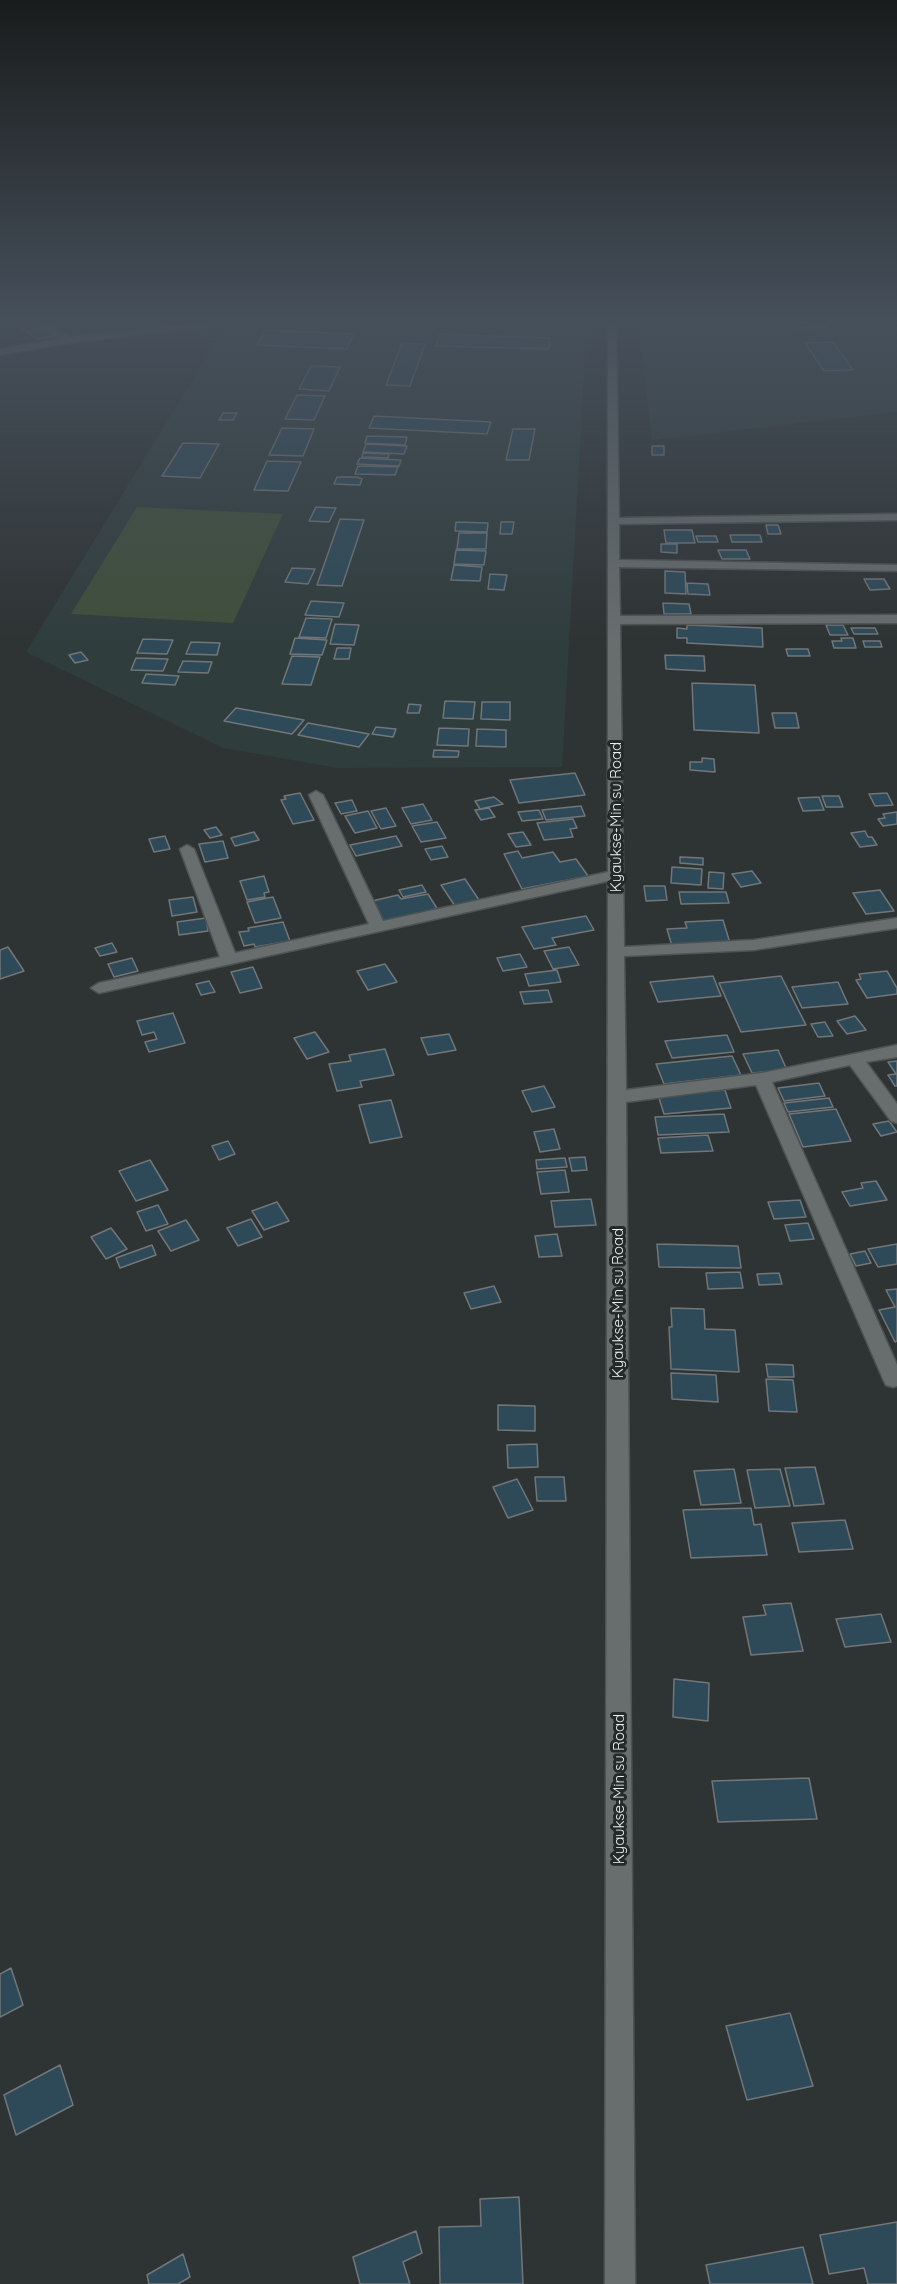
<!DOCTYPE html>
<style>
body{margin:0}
canvas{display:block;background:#2e3333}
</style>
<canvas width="897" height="2284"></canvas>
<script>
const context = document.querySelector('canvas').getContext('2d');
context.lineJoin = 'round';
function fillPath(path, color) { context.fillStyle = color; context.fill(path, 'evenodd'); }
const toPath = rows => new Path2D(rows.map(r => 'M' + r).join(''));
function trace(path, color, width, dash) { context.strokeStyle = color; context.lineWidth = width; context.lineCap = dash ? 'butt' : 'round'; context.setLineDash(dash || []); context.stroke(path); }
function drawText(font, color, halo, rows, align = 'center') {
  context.font = font + ' Quicksand,sans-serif'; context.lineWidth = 6; context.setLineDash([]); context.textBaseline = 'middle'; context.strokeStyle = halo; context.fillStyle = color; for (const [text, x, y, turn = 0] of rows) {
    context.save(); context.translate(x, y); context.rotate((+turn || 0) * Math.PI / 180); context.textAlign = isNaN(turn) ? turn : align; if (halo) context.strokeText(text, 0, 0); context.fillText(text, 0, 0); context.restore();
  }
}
fillPath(toPath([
 [293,322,587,322,562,767,338,768,223,748,26,652,223,330],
 [638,322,897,322,897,412,652,440]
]), '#303d3d');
fillPath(toPath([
 [137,507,283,514,233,623,71,614]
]), '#404f3b');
const building = toPath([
 [12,322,31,322,36,325,21,329,12,322],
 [792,322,824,322,828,327,795,328,792,322],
 [43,328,54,336,37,339,26,331,43,328],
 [266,330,354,334,347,349,257,345,266,330],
 [440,334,550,338,549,349,436,346,440,334],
 [833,342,853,370,824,371,805,343,833,342],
 [402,343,425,344,410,386,386,385,402,343],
 [311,366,340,367,329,391,299,389,311,366],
 [297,395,325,396,314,420,285,419,297,395],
 [223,413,237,413,233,420,219,420,223,413],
 [374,416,491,422,487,434,369,428,374,416],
 [282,428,314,429,303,456,269,455,282,428],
 [513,429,535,429,529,460,506,460,513,429],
 [367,436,407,437,405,445,365,443,367,436],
 [183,443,219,444,200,478,162,476,183,443],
 [366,444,407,446,404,454,363,452,366,444],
 [652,446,664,446,664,455,652,455,652,446],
 [363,453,389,454,388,458,362,457,363,453],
 [360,458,401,460,399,466,357,464,360,458],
 [267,461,301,462,288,491,254,490,267,461],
 [358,466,398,467,395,475,355,474,358,466],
 [337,477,357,477,362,479,360,485,334,484,337,477],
 [316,507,336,508,329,522,309,521,316,507],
 [340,519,364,520,342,586,317,585,340,519],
 [456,522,488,523,487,532,455,531,456,522],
 [501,522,514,522,512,534,500,534,501,522],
 [766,525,778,525,781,534,768,534,766,525],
 [664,530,692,530,695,543,666,543,664,530],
 [459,533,487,533,486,549,457,549,459,533],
 [730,535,760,535,762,542,732,542,730,535],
 [696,536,716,536,718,542,698,542,696,536],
 [661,544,677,544,677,553,661,552,661,544],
 [456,550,486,551,484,565,454,564,456,550],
 [718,550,746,550,750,559,722,559,718,550],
 [454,565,482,567,480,581,451,580,454,565],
 [292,568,315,569,308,584,285,582,292,568],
 [665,571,685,572,686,594,665,593,665,571],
 [490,574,507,575,504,590,488,589,490,574],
 [864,579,884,579,890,589,870,590,864,579],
 [687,583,708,584,710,595,688,594,687,583],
 [311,601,344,603,339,617,305,615,311,601],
 [663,603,689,604,691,614,664,614,663,603],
 [306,618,332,619,326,638,299,637,306,618],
 [335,624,359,625,354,645,330,644,335,624],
 [687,625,762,628,763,647,687,643,687,638,677,638,677,628,687,629,687,625],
 [826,625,843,625,848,635,830,635,826,625],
 [851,628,875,628,878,634,854,634,851,628],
 [295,638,327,640,322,655,290,654,295,638],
 [841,638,853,638,856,648,834,648,832,641,842,641,841,638],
 [143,639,173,640,167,654,137,653,143,639],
 [863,641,880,641,882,647,865,647,863,641],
 [191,642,220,643,217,655,186,654,191,642],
 [337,648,351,648,349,659,334,659,337,648],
 [786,649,808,649,810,656,788,656,786,649],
 [81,652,88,660,75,663,69,655,81,652],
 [665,655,704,656,705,671,666,669,665,655],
 [292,656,320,657,311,685,282,684,292,656],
 [136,658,168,659,163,671,131,670,136,658],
 [183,661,212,662,208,673,178,672,183,661],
 [146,674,179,676,175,685,142,683,146,674],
 [692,683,755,685,759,733,694,730,692,683],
 [445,701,475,702,473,719,443,718,445,701],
 [482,702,510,702,510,720,481,719,482,702],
 [409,704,421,705,419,713,407,713,409,704],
 [236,708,304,720,292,734,224,721,236,708],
 [772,713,796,713,799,728,775,728,772,713],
 [308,723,369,734,359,747,298,735,308,723],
 [376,727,396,729,393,737,372,734,376,727],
 [439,728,469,729,468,746,437,745,439,728],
 [477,729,506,730,506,747,476,746,477,729],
 [434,750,459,751,458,757,433,757,434,750],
 [702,758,714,759,715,772,690,770,690,762,702,762,702,758],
 [575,773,585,795,519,803,510,780,575,773],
 [300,793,314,820,293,824,281,800,286,799,284,796,300,793],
 [887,793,893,805,875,806,869,794,887,793],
 [822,796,839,796,843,807,826,807,822,796],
 [494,797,503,804,480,809,475,801,494,797],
 [819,797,824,810,803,811,798,798,819,797],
 [352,800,357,811,341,814,335,803,352,800],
 [423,804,432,820,411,824,402,808,423,804],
 [581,806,585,816,546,820,542,810,581,806],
 [386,808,396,826,381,829,371,811,386,808],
 [489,808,495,817,481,820,475,810,489,808],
 [539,810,543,819,522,821,518,812,539,810],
 [368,811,377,828,355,833,345,816,368,811],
 [897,812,897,824,883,826,878,819,885,818,883,814,897,812],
 [573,819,577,828,570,829,573,837,544,840,537,823,573,819],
 [437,822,446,838,421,842,412,826,437,822],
 [216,827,222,835,210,838,204,830,216,827],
 [865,831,868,837,872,837,877,845,860,847,851,833,865,831],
 [254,832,259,840,235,846,231,838,254,832],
 [523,832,531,845,516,847,508,834,523,832],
 [165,836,170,849,154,852,149,839,165,836],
 [396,836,402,846,356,856,350,845,396,836],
 [223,841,228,858,205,862,199,844,223,841],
 [442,846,448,857,431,860,425,849,442,846],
 [518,851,522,858,553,852,560,862,576,859,588,876,522,889,504,854,518,851],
 [680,857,703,858,703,865,680,863,680,857],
 [672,867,702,869,701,885,671,883,672,867],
 [752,871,761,883,741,887,732,874,752,871],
 [709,872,724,873,723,889,708,888,709,872],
 [264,876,269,892,264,893,265,897,247,900,240,881,264,876],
 [465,879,479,900,455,906,441,885,465,879],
 [422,885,426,892,403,897,399,890,422,885],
 [644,886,665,886,667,900,646,901,644,886],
 [880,890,894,911,866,914,853,893,880,890],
 [679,892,726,892,729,903,681,904,679,892],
 [428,894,438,910,384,922,372,901,398,895,401,899,428,894],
 [193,897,197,912,172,916,169,900,193,897],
 [273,897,281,918,255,923,247,902,273,897],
 [586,916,594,930,552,938,556,945,534,949,522,927,586,916],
 [206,918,208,931,179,935,177,922,206,918],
 [723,920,730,943,672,946,667,929,687,928,685,922,723,920],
 [283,922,290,941,255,947,254,944,244,946,239,932,249,931,248,928,283,922],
 [112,943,117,952,100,956,95,948,112,943],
 [8,947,24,971,0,979,0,950,8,947],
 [569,947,579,965,553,969,544,951,569,947],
 [520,954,527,967,503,971,497,958,520,954],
 [132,958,138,971,114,977,108,964,132,958],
 [385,964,397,982,368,990,357,971,385,964],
 [253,967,262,988,240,993,231,972,253,967],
 [557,970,561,982,529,986,525,974,557,970],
 [887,971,897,988,897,994,867,998,856,980,861,979,859,974,887,971],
 [713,976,721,996,658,1002,650,982,713,976],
 [781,976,806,1025,741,1032,719,983,781,976],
 [209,981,215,992,201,995,196,984,209,981],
 [838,982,848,1004,802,1008,792,987,838,982],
 [548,990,552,1002,524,1004,520,992,548,990],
 [173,1013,185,1043,149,1052,145,1042,157,1039,154,1032,142,1035,137,1021,173,1013],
 [855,1016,866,1030,847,1034,837,1021,855,1016],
 [825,1022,833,1036,818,1037,811,1024,825,1022],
 [315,1032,329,1052,307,1059,294,1038,315,1032],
 [449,1034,456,1050,428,1055,421,1038,449,1034],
 [727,1035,734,1052,672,1058,665,1041,727,1035],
 [385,1049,394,1075,360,1081,362,1087,337,1091,329,1064,351,1061,349,1055,385,1049],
 [778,1050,787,1070,752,1073,743,1054,778,1050],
 [732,1056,741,1075,664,1084,656,1064,732,1056],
 [897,1061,897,1086,895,1086,888,1075,896,1074,888,1062,897,1061],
 [819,1083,825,1096,784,1101,778,1088,819,1083],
 [544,1086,555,1107,532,1112,522,1091,544,1086],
 [725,1090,731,1108,664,1114,658,1095,725,1090],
 [829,1098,833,1107,788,1112,784,1103,829,1098],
 [391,1100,402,1137,370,1143,359,1105,391,1100],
 [836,1109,851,1141,803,1147,789,1114,836,1109],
 [724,1114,729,1132,658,1135,655,1117,724,1114],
 [889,1121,897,1132,881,1136,873,1124,889,1121],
 [554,1129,560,1149,540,1152,534,1132,554,1129],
 [708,1135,713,1151,661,1153,658,1138,708,1135],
 [228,1141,235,1154,219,1160,212,1146,228,1141],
 [585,1157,587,1170,572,1171,569,1158,585,1157],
 [565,1158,567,1167,537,1169,536,1160,565,1158],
 [150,1160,168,1190,136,1201,119,1171,150,1160],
 [565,1170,569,1192,541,1194,537,1172,565,1170],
 [876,1181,887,1200,850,1206,842,1192,863,1188,861,1183,876,1181],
 [591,1199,596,1225,555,1227,551,1201,591,1199],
 [800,1200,806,1217,774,1219,768,1202,800,1200],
 [277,1202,289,1221,264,1230,252,1211,277,1202],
 [158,1205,168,1224,146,1231,137,1212,158,1205],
 [251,1219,262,1237,238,1246,227,1228,251,1219],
 [186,1220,199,1240,171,1251,158,1231,186,1220],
 [808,1223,814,1239,790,1241,785,1225,808,1223],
 [111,1228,127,1249,106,1259,91,1237,111,1228],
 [557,1234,562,1256,539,1257,535,1236,557,1234],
 [657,1244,738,1246,741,1268,659,1267,657,1244],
 [897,1244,897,1264,878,1267,868,1249,897,1244],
 [152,1245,156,1255,120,1268,116,1258,152,1245],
 [865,1251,871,1263,856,1266,850,1254,865,1251],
 [740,1272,743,1288,708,1289,706,1273,740,1272],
 [779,1273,782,1284,759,1285,757,1274,779,1273],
 [494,1286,501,1302,471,1309,464,1293,494,1286],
 [897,1289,897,1341,895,1342,879,1310,895,1307,886,1290,897,1289],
 [671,1308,704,1309,705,1329,735,1330,739,1372,671,1369,669,1327,672,1327,671,1308],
 [766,1364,793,1365,794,1377,768,1377,766,1364],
 [671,1373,716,1375,718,1402,672,1399,671,1373],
 [766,1379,793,1380,797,1412,769,1411,766,1379],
 [498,1405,535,1406,535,1431,498,1430,498,1405],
 [537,1444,538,1467,508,1468,507,1445,537,1444],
 [815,1467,824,1504,794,1506,785,1468,815,1467],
 [734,1469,741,1503,701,1505,694,1471,734,1469],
 [780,1469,790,1506,755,1508,747,1470,780,1469],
 [535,1477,564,1477,566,1501,537,1501,535,1477],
 [517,1479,533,1510,508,1518,493,1487,517,1479],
 [751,1508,754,1525,761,1524,767,1555,691,1558,683,1510,751,1508],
 [845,1520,853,1549,799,1552,792,1523,845,1520],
 [791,1603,803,1651,751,1655,743,1617,766,1615,763,1605,791,1603],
 [881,1614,891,1642,845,1647,836,1619,881,1614],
 [674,1679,709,1683,708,1721,673,1717,674,1679],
 [809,1778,817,1819,718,1822,712,1781,809,1778],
 [11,1968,23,2005,0,2017,0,1974,11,1968],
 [790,2013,813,2086,747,2100,726,2026,790,2013],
 [60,2065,73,2105,16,2135,4,2095,60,2065],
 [519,2197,523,2284,440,2284,439,2227,481,2226,480,2199,519,2197],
 [897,2222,897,2284,868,2284,864,2268,829,2274,820,2235,897,2222],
 [416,2231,422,2253,403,2262,410,2284,360,2284,353,2257,416,2231],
 [803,2247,813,2284,710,2284,706,2265,803,2247],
 [183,2254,190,2277,178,2284,149,2284,147,2275,183,2254]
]);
fillPath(building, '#2e4a58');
trace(building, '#727679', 1.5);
const minor = toPath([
 [34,322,44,322,70,337,214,322,244,322,68,343,0,355,0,349,60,339,34,322],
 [608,322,616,322,619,518,897,514,897,520,619,524,619,560,897,565,897,571,619,567,620,616,897,615,897,623,620,624,624,947,754,940,897,918,897,928,754,950,624,956,626,1090,762,1073,897,1045,897,1057,866,1062,897,1104,897,1123,891,1121,850,1065,772,1082,897,1365,897,1386,893,1387,886,1385,883,1379,756,1085,626,1102,635,2284,605,2284,608,881,99,993,91,988,99,983,220,957,180,849,187,845,194,849,235,953,369,924,309,795,316,791,323,795,383,921,608,872,608,322]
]);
trace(minor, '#4e5252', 3);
fillPath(minor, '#686e6e');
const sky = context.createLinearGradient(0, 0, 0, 642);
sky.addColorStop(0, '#191c1c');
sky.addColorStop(0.5, '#46505b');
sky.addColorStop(1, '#46505b00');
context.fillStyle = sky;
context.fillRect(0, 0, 897, 642);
drawText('15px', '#ecefef', '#242929', [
 ["Kyaukse-Min su Road",616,817,-90],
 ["Kyaukse-Min su Road",618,1303,-90],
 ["Kyaukse-Min su Road",619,1789,-90]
]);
</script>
